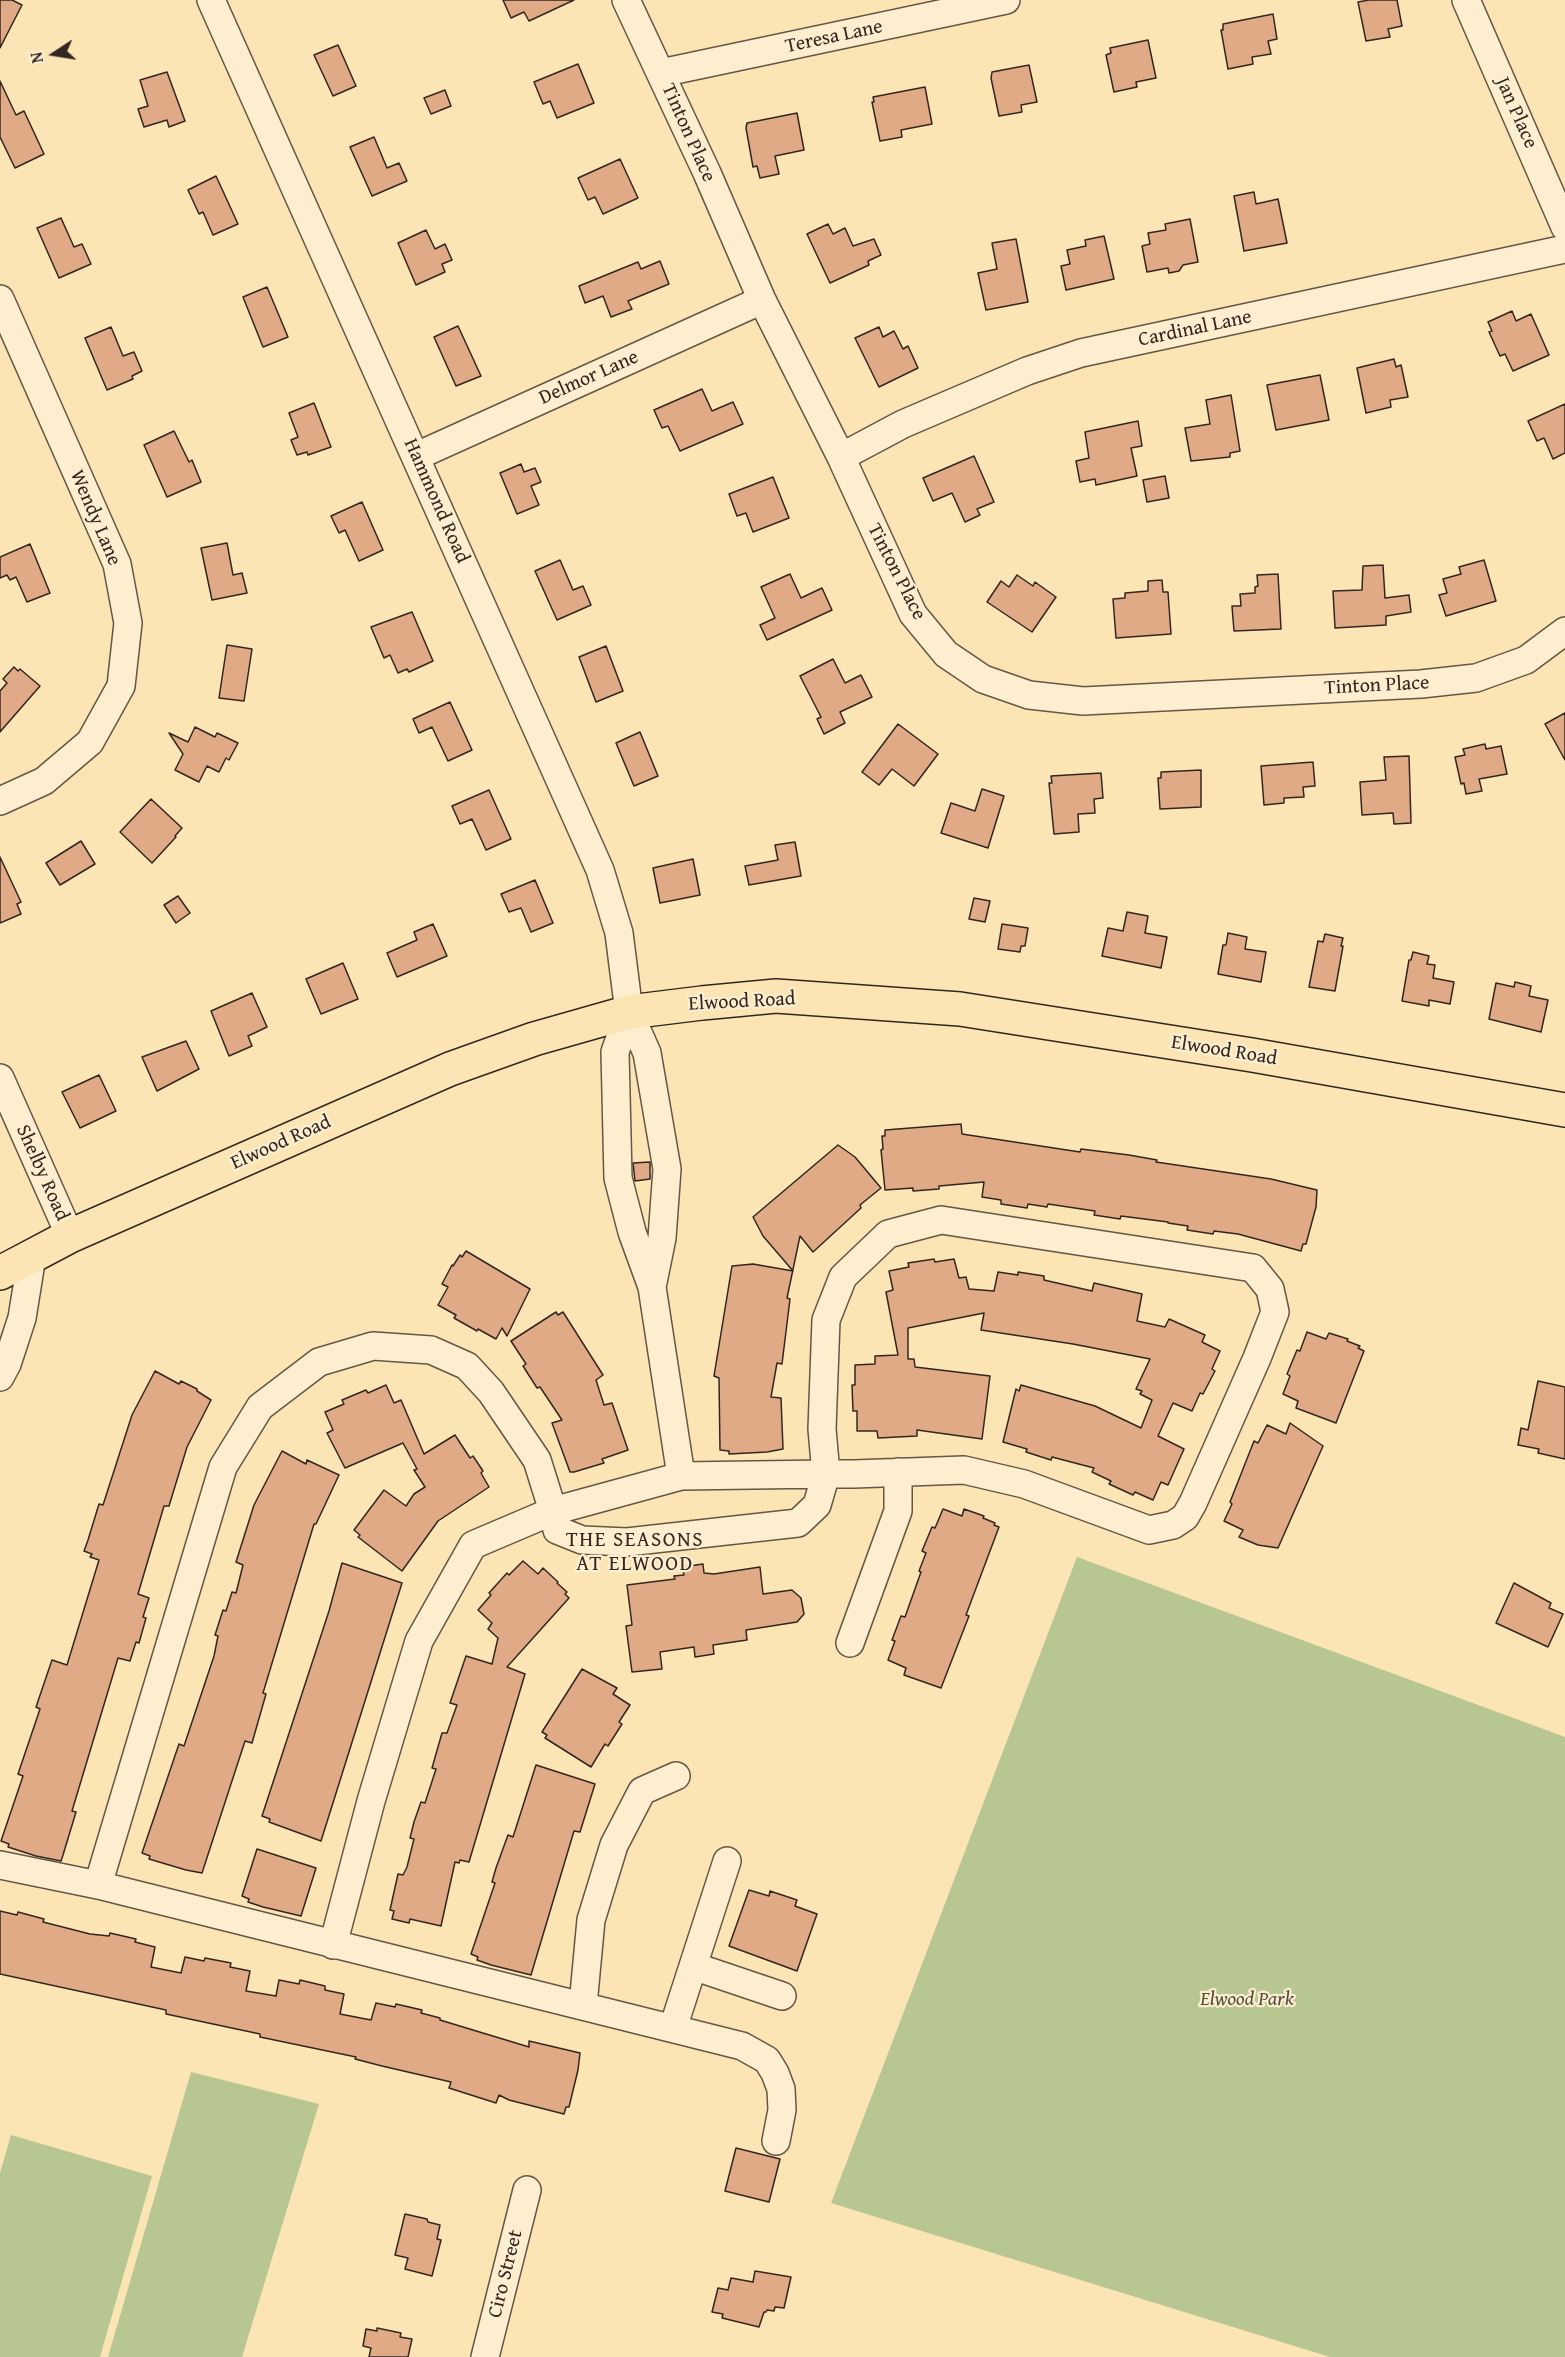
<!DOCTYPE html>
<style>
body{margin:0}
#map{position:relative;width:1565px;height:2357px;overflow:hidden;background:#fce5b5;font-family:"Gentium Book Plus",serif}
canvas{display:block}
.north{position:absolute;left:24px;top:24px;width:60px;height:60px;-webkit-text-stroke:4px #fdeecf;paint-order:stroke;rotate:258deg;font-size:16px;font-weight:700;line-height:24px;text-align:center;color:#332621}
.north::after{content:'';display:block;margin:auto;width:21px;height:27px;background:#332621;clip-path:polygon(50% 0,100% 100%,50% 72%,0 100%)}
</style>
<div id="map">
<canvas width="1565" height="2357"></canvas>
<div class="north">N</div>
</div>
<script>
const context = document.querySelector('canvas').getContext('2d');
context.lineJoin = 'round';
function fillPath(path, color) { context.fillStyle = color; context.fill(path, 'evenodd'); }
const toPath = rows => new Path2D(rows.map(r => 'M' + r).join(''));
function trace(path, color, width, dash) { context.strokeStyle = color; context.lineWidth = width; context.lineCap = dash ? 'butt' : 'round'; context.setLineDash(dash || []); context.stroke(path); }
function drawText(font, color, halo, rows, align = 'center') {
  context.font = font + ' "Gentium Book Plus",serif'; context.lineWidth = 4.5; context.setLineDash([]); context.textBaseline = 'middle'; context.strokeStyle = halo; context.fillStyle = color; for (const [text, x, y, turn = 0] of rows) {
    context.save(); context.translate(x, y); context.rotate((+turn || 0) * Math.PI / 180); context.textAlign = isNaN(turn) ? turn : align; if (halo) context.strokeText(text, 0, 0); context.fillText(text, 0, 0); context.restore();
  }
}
fillPath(toPath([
 [1077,1557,1565,1737,1565,2357,1330,2357,831,2203],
 [191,2072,319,2104,242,2357,108,2357],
 [11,2135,152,2176,100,2357,0,2357,0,2173]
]), '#b8c692');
const building = toPath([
 [0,0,12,0,22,5,0,48,0,0],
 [503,0,574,0,529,21,524,12,511,18,503,0],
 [1369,0,1397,0,1402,26,1388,29,1390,37,1366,41,1358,2,1369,0],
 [1273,14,1277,39,1268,41,1271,54,1252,57,1253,64,1228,69,1221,30,1223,30,1223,24,1273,14],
 [1148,40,1156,78,1136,82,1137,87,1114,92,1106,55,1111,53,1110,48,1148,40],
 [338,45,356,86,333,96,314,55,338,45],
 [578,64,594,103,557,118,550,101,543,104,534,82,578,64],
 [1029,65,1037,102,1021,105,1022,112,999,116,991,78,992,72,1029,65],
 [167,72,185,121,169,127,167,120,144,127,138,109,148,106,140,80,167,72],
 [0,81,16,115,24,111,44,154,15,168,0,137,0,81],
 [925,87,932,124,901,130,902,137,880,141,872,102,874,102,873,97,925,87],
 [445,90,451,106,431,114,424,98,445,90],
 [797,113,804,150,775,156,779,174,760,178,757,166,753,167,746,128,747,123,797,113],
 [374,137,387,168,399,163,407,181,372,196,350,147,374,137],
 [620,159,638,198,603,214,595,197,588,200,578,178,620,159],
 [216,176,238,224,213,235,203,212,199,214,188,190,216,176],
 [1254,192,1256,204,1278,199,1287,243,1244,251,1234,196,1254,192],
 [61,218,74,247,82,244,91,264,59,278,37,228,61,218],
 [1190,219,1198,262,1183,265,1179,271,1169,273,1168,268,1147,272,1142,246,1150,244,1148,233,1166,230,1165,224,1190,219],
 [828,224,833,234,845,228,853,246,874,239,881,255,868,261,869,265,830,283,807,234,828,224],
 [426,230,435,249,445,244,452,260,442,264,445,272,416,285,398,243,426,230],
 [1104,236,1114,279,1066,290,1061,266,1070,264,1067,250,1086,246,1085,240,1104,236],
 [1016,239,1028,302,986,310,978,273,997,269,992,243,1016,239],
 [660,261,669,284,628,301,632,309,611,317,603,296,585,303,579,286,638,262,641,269,660,261],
 [267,287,288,337,263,347,243,297,267,287],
 [1512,311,1516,321,1531,314,1549,355,1513,371,1505,354,1500,356,1489,332,1492,331,1488,322,1512,311],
 [458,326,481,376,456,386,434,337,458,326],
 [111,327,123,356,134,352,142,371,132,376,133,379,107,390,85,338,111,327],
 [879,327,883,337,894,331,903,349,908,346,918,368,879,387,855,338,879,327],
 [1394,359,1396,367,1401,365,1408,397,1390,400,1391,407,1366,413,1357,368,1394,359],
 [1320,375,1329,420,1276,430,1267,385,1320,375],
 [702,389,712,411,733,402,743,424,680,451,668,426,662,428,654,410,702,389],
 [1231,395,1240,451,1230,453,1230,457,1191,461,1185,428,1210,424,1206,400,1231,395],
 [314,403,331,447,308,455,307,452,297,455,291,440,298,437,289,413,314,403],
 [1565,404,1565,453,1553,459,1544,438,1537,441,1528,421,1565,404],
 [1138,421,1142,446,1131,448,1137,476,1096,485,1095,479,1080,482,1076,461,1089,458,1085,432,1138,421],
 [174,431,189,462,192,460,201,482,167,497,144,445,174,431],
 [974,456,994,502,977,509,980,515,965,522,952,493,933,501,923,478,974,456],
 [521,464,524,472,535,468,541,482,531,486,539,505,517,514,500,473,521,464],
 [1165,476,1169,498,1147,502,1143,480,1165,476],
 [773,477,789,518,753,532,746,513,737,516,729,494,773,477],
 [362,502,383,550,359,561,345,530,339,533,331,516,362,502],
 [227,543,233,575,242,573,247,593,212,600,201,548,227,543],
 [30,544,50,593,27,602,16,577,10,580,7,575,0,578,0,557,30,544],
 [560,560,573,590,583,586,591,605,557,620,535,571,560,560],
 [1484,560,1496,601,1446,616,1439,595,1447,593,1443,579,1461,574,1459,567,1484,560],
 [1383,565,1385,598,1409,595,1411,612,1386,616,1386,625,1335,628,1333,591,1362,590,1363,566,1383,565],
 [790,574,801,598,822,588,832,610,767,640,760,625,775,618,761,587,790,574],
 [1278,574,1281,629,1234,631,1232,606,1241,606,1240,594,1255,593,1255,587,1258,586,1257,575,1278,574],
 [1017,575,1033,586,1035,582,1056,597,1032,632,987,602,1001,581,1009,587,1017,575],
 [1162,580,1163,592,1168,592,1171,634,1116,638,1113,599,1125,598,1125,593,1148,591,1148,581,1162,580],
 [412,612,433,661,409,672,407,669,398,673,390,655,384,658,371,627,412,612],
 [227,645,252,649,244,701,219,698,227,645],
 [606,646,623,691,596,702,579,657,606,646],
 [833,659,845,683,861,675,872,697,840,712,845,723,824,734,817,719,821,717,800,676,833,659],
 [14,667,18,671,20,669,40,686,0,732,0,691,7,683,3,679,14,667],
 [450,702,472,750,448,761,432,727,419,733,413,719,450,702],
 [1565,713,1565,760,1545,724,1565,713],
 [898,724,938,754,914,786,892,769,879,785,862,772,898,724],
 [195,727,215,737,217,733,238,743,229,760,226,758,219,772,207,766,199,782,175,770,183,754,169,733,188,742,195,727],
 [640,732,658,776,634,786,616,743,640,732],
 [1485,744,1486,749,1501,746,1507,774,1479,779,1482,791,1466,794,1464,783,1461,784,1455,757,1465,755,1463,749,1485,744],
 [1409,756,1411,823,1394,824,1393,813,1362,815,1360,782,1386,780,1384,757,1409,756],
 [1313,762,1315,786,1303,787,1304,797,1284,798,1284,803,1264,805,1261,766,1313,762],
 [1201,770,1201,807,1160,809,1158,778,1161,778,1161,772,1201,770],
 [1101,773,1103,798,1094,799,1095,813,1078,814,1079,832,1054,834,1049,783,1052,783,1051,776,1101,773],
 [982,789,1004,796,988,848,941,833,951,803,975,811,982,789],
 [489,790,511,839,486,850,472,819,460,824,452,806,489,790],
 [151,799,182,828,175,836,176,837,152,863,120,832,151,799],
 [81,841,95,864,60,885,46,863,81,841],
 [795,842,801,876,749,885,745,866,778,860,775,845,795,842],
 [0,857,21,902,17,904,21,914,0,923,0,857],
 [693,859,700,895,660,903,653,868,693,859],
 [535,880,553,923,531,932,521,908,509,912,501,894,535,880],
 [178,896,190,913,176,923,164,905,178,896],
 [974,898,990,901,985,922,969,919,974,898],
 [1127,912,1148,916,1145,933,1167,937,1161,968,1102,956,1108,928,1123,931,1127,912],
 [433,924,447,956,397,977,387,953,417,940,414,932,433,924],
 [1002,924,1028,928,1025,946,1021,946,1020,952,998,949,1002,924],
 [1228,933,1247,937,1245,949,1266,952,1261,982,1218,974,1223,945,1226,945,1228,933],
 [1325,934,1343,938,1341,946,1343,946,1335,991,1309,987,1318,941,1323,942,1325,934],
 [1413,952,1429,956,1427,964,1435,965,1433,978,1454,982,1450,1004,1429,1000,1429,1006,1402,1001,1409,960,1411,960,1413,952],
 [343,963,358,999,321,1014,306,979,343,963],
 [1515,982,1531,986,1529,996,1548,1000,1541,1032,1489,1019,1496,983,1514,987,1515,982],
 [252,993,267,1027,248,1036,252,1046,229,1056,211,1011,252,993],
 [186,1041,199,1069,157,1091,142,1057,186,1041],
 [99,1075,116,1111,80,1128,62,1092,99,1075],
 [961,1124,962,1134,1080,1152,1081,1149,1129,1155,1157,1160,1156,1162,1271,1179,1317,1190,1316,1207,1306,1244,1303,1244,1301,1251,1238,1234,1214,1231,1213,1234,1187,1230,1188,1226,1168,1223,1168,1222,1121,1216,1120,1219,1094,1215,1095,1211,1048,1204,1047,1207,1028,1204,1027,1208,1001,1204,1001,1200,982,1197,984,1182,939,1186,939,1189,913,1191,913,1188,885,1190,881,1150,883,1149,882,1136,885,1136,885,1130,961,1124],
 [838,1145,855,1157,881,1188,860,1205,861,1208,813,1252,800,1236,787,1298,790,1299,782,1364,777,1363,771,1397,781,1398,783,1449,767,1452,729,1454,729,1451,720,1450,719,1378,714,1376,732,1266,753,1264,793,1271,763,1236,753,1217,838,1145],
 [650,1162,650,1179,635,1181,633,1163,650,1162],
 [466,1251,530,1289,507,1336,502,1328,496,1339,478,1329,477,1331,454,1318,456,1315,438,1305,448,1287,442,1284,452,1265,453,1266,460,1255,462,1257,466,1251],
 [934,1259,935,1262,954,1259,959,1278,966,1277,969,1289,994,1291,998,1272,1018,1275,1018,1272,1044,1276,1044,1280,1092,1291,1094,1283,1142,1294,1137,1321,1165,1327,1169,1319,1205,1335,1202,1342,1220,1351,1212,1369,1215,1371,1203,1394,1200,1393,1192,1411,1173,1403,1158,1436,1184,1449,1168,1485,1161,1482,1153,1500,1135,1492,1133,1495,1109,1484,1111,1481,1092,1472,1094,1468,1052,1457,1051,1460,1026,1452,1027,1449,1003,1442,1016,1389,1019,1391,1021,1385,1095,1406,1141,1428,1152,1400,1140,1394,1142,1391,1136,1389,1150,1359,1073,1344,981,1330,984,1313,908,1328,908,1359,914,1359,915,1367,990,1376,982,1439,917,1430,917,1436,878,1438,877,1431,857,1431,857,1411,853,1411,852,1385,855,1385,855,1365,875,1364,875,1356,898,1355,886,1292,893,1290,889,1271,909,1267,908,1263,934,1259],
 [556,1312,558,1315,563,1312,603,1375,596,1380,604,1405,612,1403,628,1450,602,1459,604,1463,574,1472,570,1472,552,1423,562,1420,540,1387,537,1388,523,1366,526,1364,511,1341,556,1312],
 [1307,1332,1326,1339,1329,1333,1348,1339,1347,1341,1360,1346,1358,1348,1364,1351,1336,1423,1296,1408,1298,1401,1283,1394,1290,1376,1287,1374,1297,1350,1300,1351,1307,1332],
 [155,1371,179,1384,181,1381,197,1389,197,1391,211,1400,187,1447,169,1506,164,1506,138,1594,149,1598,143,1617,146,1618,139,1643,136,1642,130,1661,118,1658,72,1811,76,1812,63,1855,61,1861,36,1856,8,1847,9,1844,1,1841,23,1776,18,1774,40,1709,36,1707,52,1660,67,1665,99,1560,90,1557,92,1554,84,1551,88,1540,99,1504,103,1505,132,1415,155,1371],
 [1538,1381,1565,1387,1565,1459,1538,1453,1539,1449,1518,1445,1521,1428,1528,1430,1538,1381],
 [386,1385,394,1403,401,1400,424,1454,455,1435,470,1458,473,1456,483,1471,481,1473,489,1487,438,1521,402,1571,358,1537,360,1535,354,1530,384,1490,406,1506,414,1494,425,1487,414,1470,417,1469,403,1443,345,1468,327,1433,333,1430,325,1412,344,1404,342,1400,366,1390,368,1393,386,1385],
 [1290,1423,1323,1446,1278,1548,1258,1545,1239,1537,1243,1530,1224,1521,1232,1504,1230,1502,1254,1441,1258,1443,1267,1425,1286,1434,1290,1423],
 [282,1451,306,1464,307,1460,339,1475,316,1524,314,1524,263,1693,266,1694,252,1743,245,1741,202,1873,186,1870,149,1859,150,1856,142,1853,179,1744,184,1746,214,1656,218,1636,215,1635,223,1610,226,1611,232,1592,236,1593,243,1565,236,1562,254,1505,282,1451],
 [943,1509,962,1516,964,1509,984,1516,983,1518,995,1523,994,1525,999,1527,966,1615,969,1616,941,1688,904,1675,906,1668,888,1660,895,1641,892,1640,901,1616,905,1617,921,1572,919,1571,926,1553,922,1551,932,1527,935,1528,943,1509],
 [523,1561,538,1574,543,1568,558,1582,557,1583,567,1592,565,1594,569,1598,507,1667,525,1674,469,1862,460,1860,459,1863,455,1862,441,1926,410,1919,409,1923,392,1919,394,1911,390,1910,398,1874,403,1875,407,1867,414,1839,410,1838,414,1822,421,1802,425,1803,436,1769,432,1768,442,1733,447,1733,457,1705,450,1703,466,1656,492,1664,498,1638,488,1629,492,1623,478,1610,491,1595,489,1593,507,1573,509,1575,523,1561],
 [342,1563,402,1583,321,1841,269,1822,270,1819,262,1816,329,1611,342,1563],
 [703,1564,704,1573,714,1574,760,1567,763,1594,792,1590,801,1598,804,1614,797,1622,746,1630,747,1640,713,1645,714,1654,695,1657,694,1647,660,1652,662,1669,632,1672,626,1626,632,1625,627,1585,675,1579,674,1576,684,1575,682,1567,703,1564],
 [1514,1583,1551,1603,1549,1608,1563,1614,1548,1647,1496,1623,1514,1583],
 [582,1669,617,1688,613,1694,630,1705,619,1722,622,1724,608,1746,605,1744,591,1767,545,1738,547,1735,542,1732,582,1669],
 [536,1765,595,1784,580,1832,574,1831,531,1975,491,1965,477,1960,478,1957,471,1954,495,1883,492,1882,496,1868,508,1835,513,1837,536,1765],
 [257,1849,316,1868,301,1916,263,1907,248,1902,249,1899,242,1896,257,1849],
 [749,1890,769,1896,770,1891,797,1900,795,1906,817,1914,797,1971,729,1946,749,1890],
 [0,1911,17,1915,18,1912,44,1919,43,1922,90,1934,109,1936,110,1933,136,1939,135,1942,155,1947,151,1967,181,1973,185,1957,204,1961,205,1958,231,1963,230,1967,250,1971,246,1991,276,1996,279,1980,299,1984,300,1980,325,1986,325,1990,344,1994,340,2014,371,2020,376,2003,395,2007,396,2004,422,2010,421,2013,440,2018,440,2020,529,2047,529,2041,580,2053,578,2070,569,2107,566,2107,564,2114,509,2100,499,2095,496,2103,449,2088,451,2082,382,2066,355,2059,356,2057,260,2037,260,2034,166,2014,166,2010,0,1974,0,1911],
 [736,2148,780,2159,769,2202,725,2191,736,2148],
 [405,2214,427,2219,428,2222,440,2225,437,2239,441,2240,432,2276,405,2269,408,2258,395,2255,405,2214],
 [755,2271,791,2277,784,2308,775,2307,774,2311,767,2310,766,2312,764,2312,759,2327,722,2318,723,2314,712,2312,718,2288,728,2290,731,2278,753,2282,755,2271],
 [377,2328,401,2333,400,2337,412,2339,408,2357,369,2357,371,2348,363,2346,366,2329,377,2331,377,2328]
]);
fillPath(building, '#e0aa86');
trace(building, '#332621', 1.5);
const minor = toPath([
 [211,0,600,870,619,933,629,1012,647,1053,667,1169,662,1238,652,1287],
 [626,0,707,173,762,300,841,457,913,614,946,654,983,679,1029,695,1083,701,1421,684,1476,678,1526,660,1565,631],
 [1466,0,1565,227],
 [661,73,1006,0],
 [0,299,117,564,128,623,121,686,90,742,44,781,0,801],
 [417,456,762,300],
 [841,457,903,424,1027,371,1081,353,1565,249],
 [629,1012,615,1052,618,1178,632,1232,652,1287,681,1476],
 [0,1078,70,1236],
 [0,1377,7,1364,22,1318,32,1256],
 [850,1643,898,1511,898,1472],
 [0,1865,98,1885,223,1467,260,1407,319,1362,373,1346,431,1350,467,1366,491,1392,537,1460,553,1511,681,1476,826,1474,854,1474,964,1470,1024,1484,1149,1530,1173,1525,1185,1517,1193,1503,1257,1358,1275,1312,1270,1289,1253,1268,941,1220,888,1234,843,1277,826,1320,822,1429,826,1474,817,1505,798,1523,627,1542,582,1540,557,1530,553,1511,473,1545,419,1641,371,1801,333,1945],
 [98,1885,742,2046,767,2060,775,2073,781,2089,782,2110,776,2141],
 [693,1966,782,1996],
 [583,2005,591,1920,614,1845,642,1791,676,1776],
 [673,2028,727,1861],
 [485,2357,527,2190]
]);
const major = toPath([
 [0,1273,70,1236,450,1069,534,1039,629,1012,702,1003,776,996,960,1009,1252,1055,1565,1110]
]);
trace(minor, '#655646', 30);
trace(major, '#332621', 36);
trace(minor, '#fdeecf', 27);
trace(major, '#fce5b5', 33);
drawText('20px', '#332621', '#fdeecf', [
 ["Teresa Lane",834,37,-12],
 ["Jan Place",1516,113,66],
 ["Tinton Place",688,133,66],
 ["Cardinal Lane",1195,329,-12],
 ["Delmor Lane",589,378,-24],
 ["Hammond Road",436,501,66],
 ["Wendy Lane",95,518,67],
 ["Tinton Place",896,572,63],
 ["Tinton Place",1377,686,-3],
 ["Elwood Road",742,1002,-3],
 ["Elwood Road",1224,1051,9],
 ["Elwood Road",281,1143,-24],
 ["Shelby Road",42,1173,66],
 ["Ciro Street",506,2274,-76]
]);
drawText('italic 20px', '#544e3d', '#fdeecf', [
 ["Elwood Park",1247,2000]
]);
context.letterSpacing = '1.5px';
drawText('21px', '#332621', '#fdeecf', [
 ["THE SEASONS",635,1541],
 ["AT ELWOOD",635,1565]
]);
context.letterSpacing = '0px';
</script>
